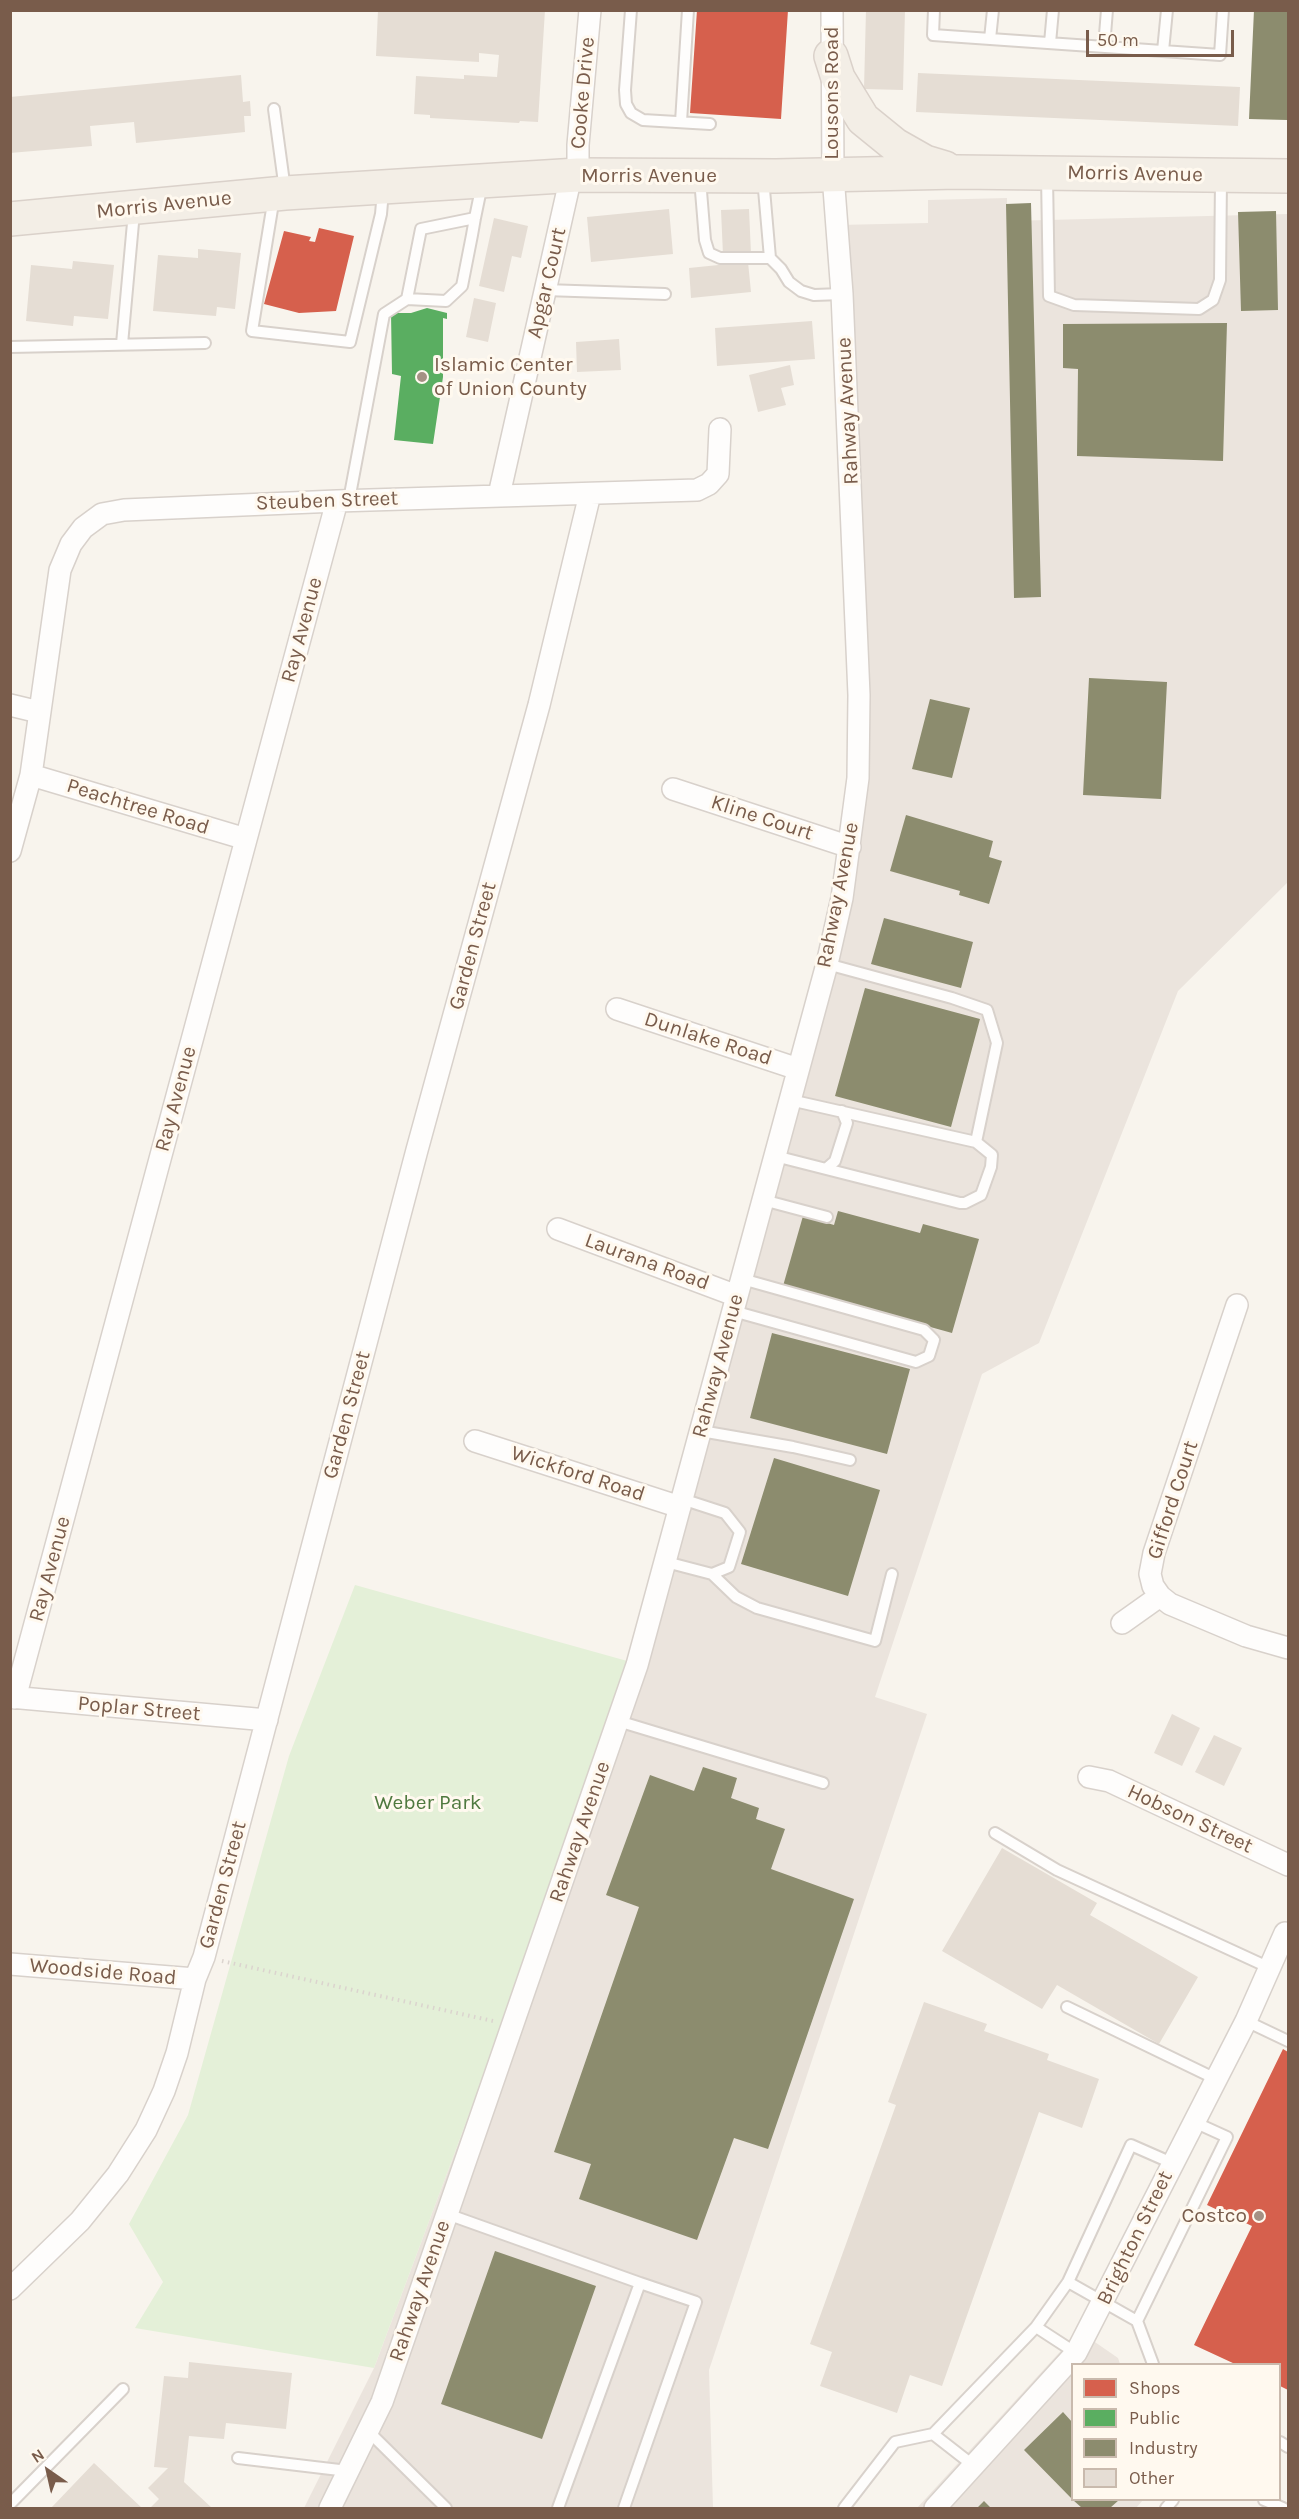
<!DOCTYPE html>
<style>
body{margin:0}
#map{position:relative;width:1299px;height:2519px;overflow:hidden;background:#f8f4ed;font-family:Karla,sans-serif}
canvas{display:block}
.frame{position:absolute;inset:0;border:12px solid #795c4b;pointer-events:none}
.legend{position:absolute;left:1071px;top:2363px;width:210px;height:138px;box-sizing:border-box;background:#fff9ef;border:2px solid #c9baad;margin:0;padding:8px 10px;list-style:none;font-size:18px;color:#795c4b}
.legend li{display:flex;align-items:center;gap:12px;height:30px}
.legend b{width:30px;border:2px solid #c9baad}
.north{position:absolute;left:18px;top:2441px;width:60px;height:60px;-webkit-text-stroke:4px #fff9ef;paint-order:stroke;rotate:326deg;font-size:16px;font-weight:700;line-height:24px;text-align:center;color:#795c4b}
.north::after{content:'';display:block;margin:auto;width:21px;height:27px;background:#795c4b;clip-path:polygon(50% 0,100% 100%,50% 72%,0 100%)}
.scale{position:absolute;left:1086px;top:30px;width:148px;height:27px;box-sizing:border-box;border:3px solid #795c4b;border-top:0;padding-left:8px;font-size:18px;line-height:21px;white-space:nowrap;color:#795c4b;-webkit-text-stroke:4px #fff9ef;paint-order:stroke}
</style>
<div id="map">
<canvas width="1299" height="2519"></canvas>
<div class="frame"></div>
<ul class="legend">
<li><b style="height:16px;background:#d6604d"></b>Shops</li>
<li><b style="height:16px;background:#5aae61"></b>Public</li>
<li><b style="height:16px;background:#8c8c6e"></b>Industry</li>
<li><b style="height:16px;background:#e5ddd4"></b>Other</li>
</ul>
<div class="north">N</div>
<div class="scale">50 m</div>
</div>
<script>
const context = document.querySelector('canvas').getContext('2d');
context.lineJoin = 'round';
function fillPath(path, color) { context.fillStyle = color; context.fill(path, 'evenodd'); }
const toPath = rows => new Path2D(rows.map(r => 'M' + r).join(''));
function trace(path, color, width, dash) { context.strokeStyle = color; context.lineWidth = width; context.lineCap = dash ? 'butt' : 'round'; context.setLineDash(dash || []); context.stroke(path); }
function drawText(font, color, halo, rows, align = 'center') {
  context.font = font + ' Karla,sans-serif'; context.lineWidth = 6; context.setLineDash([]); context.textBaseline = 'middle'; context.strokeStyle = halo; context.fillStyle = color; for (const [text, x, y, turn = 0] of rows) {
    context.save(); context.translate(x, y); context.rotate((+turn || 0) * Math.PI / 180); context.textAlign = isNaN(turn) ? turn : align; if (halo) context.strokeText(text, 0, 0); context.fillText(text, 0, 0); context.restore();
  }
}
fillPath(toPath([
 [1007,198,1007,221,1288,214,1288,882,1178,991,1039,1343,982,1374,875,1697,927,1714,709,2370,713,2508,304,2508,374,2368,638,1664,852,872,838,225,928,223,928,200],
 [1079,2331,1118,2358,1120,2364,1072,2364,1072,2500,1143,2500,1136,2508,917,2508]
]), '#ebe4dd');
fillPath(toPath([
 [355,1585,638,1664,374,2368,135,2328,163,2282,129,2224,188,2115,289,1756]
]), '#e4f0d8');
fillPath(toPath([
 [697,10,788,10,781,119,690,113],
 [319,228,354,236,336,311,299,313,264,304,284,231,311,237,309,241,315,242],
 [1283,2049,1288,2052,1288,2390,1280,2386,1280,2364,1235,2364,1194,2345,1252,2226,1207,2205]
]), '#d6604d');
fillPath(toPath([
 [427,308,447,313,447,319,443,318,443,377,433,444,394,440,401,376,392,374,391,313,411,313]
]), '#5aae61');
fillPath(toPath([
 [1254,10,1288,10,1287,120,1249,119],
 [1031,203,1041,597,1014,598,1006,204],
 [1276,211,1278,310,1241,311,1238,212],
 [1227,323,1223,461,1077,456,1078,369,1063,368,1063,324],
 [1089,678,1167,682,1161,799,1083,795],
 [930,699,970,708,952,778,912,769],
 [906,815,993,841,989,857,1002,861,989,904,959,895,960,891,890,871],
 [884,918,973,942,961,988,871,964],
 [865,988,980,1019,951,1127,835,1096],
 [838,1211,920,1233,923,1224,979,1239,952,1333,783,1286,803,1216,834,1225],
 [772,1333,910,1369,887,1454,750,1418],
 [774,1458,880,1490,848,1596,741,1564],
 [703,1767,737,1778,731,1798,759,1808,756,1819,785,1829,771,1869,854,1899,768,2149,734,2138,697,2240,579,2199,591,2164,554,2152,639,1907,606,1895,650,1775,694,1791],
 [495,2251,596,2286,542,2439,441,2404],
 [1063,2412,1072,2422,1072,2499,1024,2450],
 [1073,2500,1119,2500,1110,2508,1082,2508],
 [984,2501,991,2508,977,2508]
]), '#8c8c6e');
fillPath(toPath([
 [378,10,545,10,538,122,520,121,519,123,430,118,430,115,414,114,416,76,464,79,464,75,497,77,499,55,479,53,479,62,376,56],
 [866,10,905,10,903,90,864,89],
 [918,73,1240,87,1238,126,916,112],
 [241,75,243,102,250,101,251,116,244,116,245,132,136,143,134,122,90,126,92,146,10,153,10,97],
 [669,209,673,254,591,262,587,217],
 [749,209,751,254,723,255,721,210],
 [494,218,528,226,521,258,512,256,504,292,479,286],
 [198,249,241,253,235,309,217,307,216,316,153,311,158,255,198,258],
 [73,261,114,265,108,319,74,316,73,326,26,321,31,265,72,269],
 [748,262,751,292,691,298,689,268],
 [474,298,496,303,488,342,466,337],
 [812,321,815,359,717,366,715,328],
 [619,339,621,370,577,372,576,342],
 [790,365,794,385,781,388,786,405,758,412,749,375],
 [1172,1714,1200,1728,1182,1766,1154,1753],
 [1214,1735,1242,1748,1224,1786,1195,1772],
 [1002,1848,1097,1903,1090,1915,1198,1977,1159,2044,1057,1985,1042,2009,942,1951],
 [924,2002,987,2024,984,2031,1049,2054,1047,2060,1099,2079,1082,2128,1039,2112,942,2386,910,2375,897,2413,820,2386,832,2352,810,2344,896,2105,888,2102],
 [189,2362,292,2373,286,2429,226,2423,224,2439,189,2436,184,2482,212,2508,150,2508,159,2499,148,2488,168,2468,154,2467,164,2376,188,2378],
 [94,2463,142,2508,51,2508]
]), '#e5ddd4');
const lane = toPath([
 [631,10,625,90,626,104,631,113,643,120,710,124],
 [934,10,933,35,1220,55,1223,10],
 [990,39,993,10],
 [1050,43,1053,10],
 [1104,47,1107,10],
 [1163,51,1167,10],
 [274,109,285,190],
 [681,122,688,10],
 [1047,176,1049,296,1074,305,1199,309,1213,300,1220,280,1221,179],
 [763,178,770,258],
 [700,179,705,240,709,253,720,258,770,258,781,269,789,282,801,291,814,295,842,294],
 [274,197,252,331,350,342,381,214,383,191],
 [475,218,421,229,407,299,446,301,462,286,472,235,475,218,482,184],
 [545,290,665,294],
 [122,344,134,212],
 [10,347,205,343],
 [349,500,384,314,407,299],
 [827,964,952,998,987,1010,997,1043,976,1142],
 [775,1156,960,1203,965,1203,981,1195,991,1167,992,1155,976,1142,790,1100],
 [827,1168,835,1161,847,1123,842,1111],
 [763,1200,827,1217],
 [733,1311,916,1362,929,1356,934,1340,924,1330,742,1279],
 [701,1431,793,1447,850,1460],
 [666,1562,712,1574,729,1567,740,1532,725,1513,682,1499],
 [712,1574,736,1597,757,1608,875,1641,892,1574],
 [618,1721,823,1783],
 [995,1833,1057,1870,1270,1968],
 [1067,2007,1216,2079],
 [1246,2021,1288,2041],
 [447,2214,640,2283,558,2508],
 [1068,2282,1131,2145,1172,2163],
 [1137,2321,1227,2137,1194,2122],
 [1036,2327,1076,2353],
 [368,2431,446,2508],
 [933,2434,1036,2327,1068,2282,1137,2321,1153,2364],
 [1280,2442,1288,2447],
 [238,2458,348,2471],
 [1264,2500,1283,2508],
 [10,2504,123,2389],
 [624,2508,696,2302,640,2283],
 [844,2508,895,2442,933,2434,974,2466],
 [1166,2508,1173,2500]
]);
const street = toPath([
 [578,175,578,145,590,10],
 [499,495,571,176],
 [10,705,39,712],
 [31,775,246,839],
 [673,789,850,847],
 [10,851,31,775,60,570,71,544,83,528,102,514,124,510,337,501,697,490,709,484,718,474,720,429],
 [617,1009,798,1069],
 [558,1229,737,1296],
 [1237,1305,1154,1553,1150,1574,1153,1586,1160,1596,1170,1604,1246,1636,1288,1648],
 [475,1441,680,1507],
 [1122,1623,1160,1596],
 [10,1697,267,1720],
 [15,1698,337,501],
 [1089,1777,1109,1781,1288,1865],
 [10,1964,195,1979],
 [10,2289,80,2221,118,2174,146,2130,164,2091,177,2053,195,1979,204,1957,417,1150,539,705,590,494],
 [330,2508,382,2402,637,1665,827,964,842,898,858,778,859,695,842,294,833,175,832,10],
 [935,2508,1076,2353,1246,2021,1285,1933]
]);
const primary = toPath([
 [831,56,838,78,863,119,895,145,925,162,945,168],
 [10,219,285,193,578,175,776,176,958,172,1288,176]
]);
trace(lane, '#d8d1cb', 14);
trace(street, '#d8d1cb', 24);
trace(primary, '#dad1ca', 36);
trace(toPath([
 [222,1961,493,2021]
]), '#dbd4ce', 4, [1.5, 4.5]);
trace(lane, '#fefdfc', 10);
trace(street, '#fefdfc', 21);
trace(primary, '#f3eee6', 33);
for (const [x, y, r, color] of [
 [422,377,6,"#a59184"],
 [1259,2216,6,"#a59184"]
]) { const dot = new Path2D(); dot.arc(x, y, r, 0, 2 * Math.PI); context.fillStyle = color; context.fill(dot); trace(dot, '#fff9ef', 2); }
drawText('21px', '#795c4b', '#fff9ef', [
 ["Cooke Drive",583,93,-85],
 ["Lousons Road",832,93,-90],
 ["Morris Avenue",1135,174,1],
 ["Morris Avenue",649,176],
 ["Morris Avenue",164,205,-6],
 ["Apgar Court",547,283,-77],
 ["Rahway Avenue",848,411,-93],
 ["Steuben Street",327,501,-2],
 ["Ray Avenue",302,630,-75],
 ["Peachtree Road",138,807,17],
 ["Kline Court",762,818,18],
 ["Rahway Avenue",838,895,-79],
 ["Garden Street",473,946,-75],
 ["Dunlake Road",708,1039,18],
 ["Ray Avenue",176,1099,-75],
 ["Laurana Road",647,1262,20],
 ["Rahway Avenue",718,1366,-75],
 ["Garden Street",347,1415,-75],
 ["Wickford Road",578,1474,18],
 ["Gifford Court",1173,1500,-72],
 ["Ray Avenue",50,1569,-75],
 ["Poplar Street",139,1709,5],
 ["Hobson Street",1190,1819,25],
 ["Rahway Avenue",580,1832,-71],
 ["Garden Street",223,1885,-75],
 ["Woodside Road",103,1972,5],
 ["Brighton Street",1135,2238,-64],
 ["Rahway Avenue",420,2291,-71]
]);
drawText('21px', '#795c4b', '#fff9ef', [
 ["Islamic Center",434,365],
 ["of Union County",434,389],
 ["Costco",1247,2216,"right"]
], 'left');
drawText('21px', '#4f793f', '#fff9ef', [
 ["Weber Park",428,1803]
]);
</script>
